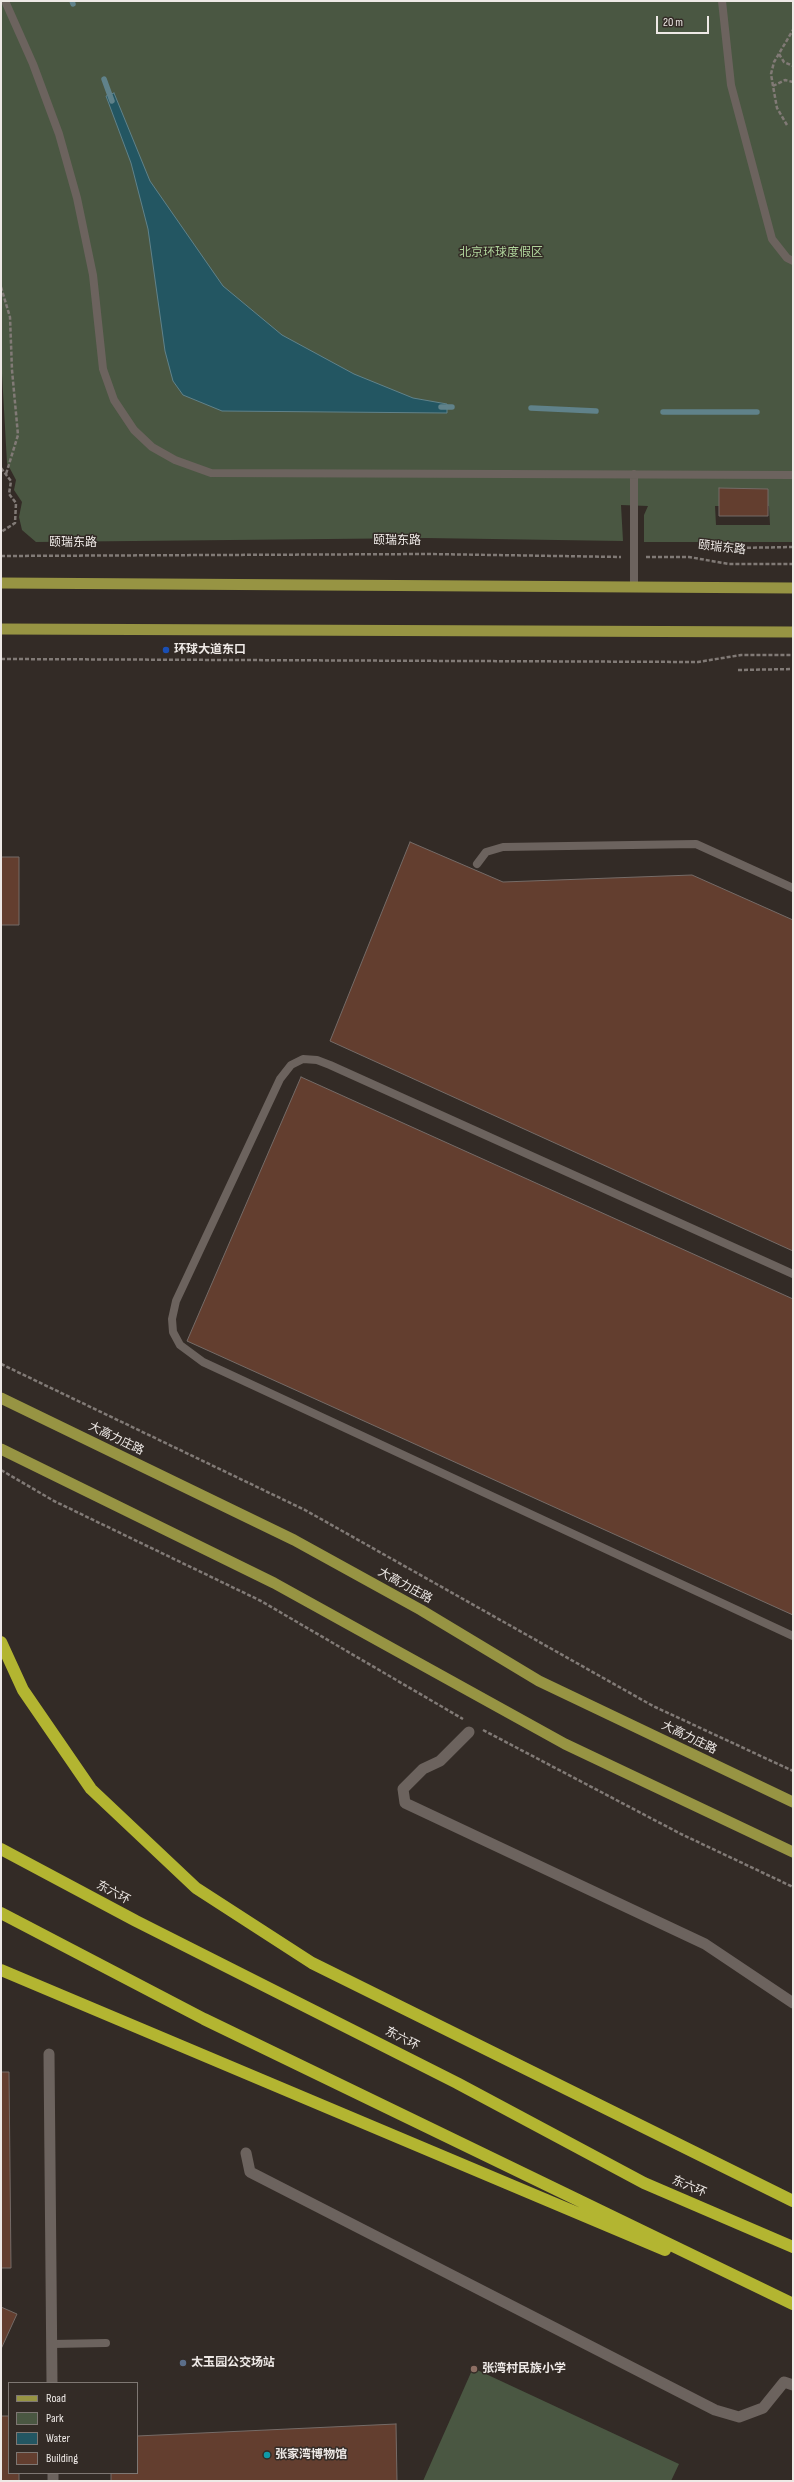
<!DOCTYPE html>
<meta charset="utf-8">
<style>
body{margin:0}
#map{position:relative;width:794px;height:2482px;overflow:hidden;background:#332b26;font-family:"Sofia Sans Condensed",sans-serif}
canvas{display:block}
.frame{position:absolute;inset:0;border:2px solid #eee9e6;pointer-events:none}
.legend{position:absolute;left:8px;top:2382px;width:130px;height:92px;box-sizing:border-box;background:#332b26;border:1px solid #7e7773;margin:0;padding:5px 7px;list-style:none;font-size:12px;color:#eee9e6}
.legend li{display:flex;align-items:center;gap:8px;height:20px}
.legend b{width:20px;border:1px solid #7e7773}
.scale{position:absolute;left:656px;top:16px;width:53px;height:18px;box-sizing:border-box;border:2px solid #eee9e6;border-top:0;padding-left:5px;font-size:12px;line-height:14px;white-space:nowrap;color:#eee9e6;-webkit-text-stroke:3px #332b26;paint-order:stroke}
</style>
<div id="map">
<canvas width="794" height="2482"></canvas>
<div class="frame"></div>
<ul class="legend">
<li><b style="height:5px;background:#979443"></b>Road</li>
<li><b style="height:11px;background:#4a5742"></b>Park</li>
<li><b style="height:11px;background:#235662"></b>Water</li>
<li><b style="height:11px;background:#633e2f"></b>Building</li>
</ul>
<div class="scale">20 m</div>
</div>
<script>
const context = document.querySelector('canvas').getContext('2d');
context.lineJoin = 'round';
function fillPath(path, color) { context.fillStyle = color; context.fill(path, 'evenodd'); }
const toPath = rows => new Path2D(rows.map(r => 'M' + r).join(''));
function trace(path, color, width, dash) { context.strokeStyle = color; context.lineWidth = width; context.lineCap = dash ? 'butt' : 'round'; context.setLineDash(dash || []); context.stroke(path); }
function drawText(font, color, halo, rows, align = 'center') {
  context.font = font + ' "Sofia Sans Condensed","Noto Sans SC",sans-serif'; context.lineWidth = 3; context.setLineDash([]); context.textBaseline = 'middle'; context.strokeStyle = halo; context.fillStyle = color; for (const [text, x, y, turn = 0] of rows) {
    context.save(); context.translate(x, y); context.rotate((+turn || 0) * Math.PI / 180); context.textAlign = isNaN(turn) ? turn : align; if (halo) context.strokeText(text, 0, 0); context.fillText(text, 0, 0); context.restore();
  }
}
fillPath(toPath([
 [1,1,793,1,793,542,644,542,644,515,648,506,621,505,623,541,426,538,36,542,22,530,19,517,22,502,14,490,16,480,7,463,1,356],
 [715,506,769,506,770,525,716,525],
 [473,2368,679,2464,671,2481,423,2481]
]), '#4a5742');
const water = toPath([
 [114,93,150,181,223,286,282,335,354,374,413,398,447,404,447,413,222,411,183,395,173,381,165,351,148,229,131,163,106,96,114,93]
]);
fillPath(water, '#235662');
trace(water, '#60828a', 1);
trace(toPath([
 [72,1,73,4],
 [104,79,112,101],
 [441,407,452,407],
 [531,408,596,411],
 [663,412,757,412]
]), '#60828a', 5.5);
const building = toPath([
 [719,488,768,489,768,516,719,516,719,488],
 [410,842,503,882,692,875,793,920,793,1251,330,1041,410,842],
 [1,857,19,857,19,925,1,925,1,857],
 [301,1077,793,1299,793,1615,187,1341,301,1077],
 [1,2072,9,2072,11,2268,1,2268,1,2072],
 [1,2307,17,2314,1,2349,1,2307],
 [1,2416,9,2416,9,2473,19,2473,19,2481,1,2481,1,2416],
 [396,2424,397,2481,111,2481,111,2473,137,2473,137,2436,396,2424]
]);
fillPath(building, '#633e2f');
trace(building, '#756b67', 1);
trace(toPath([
 [779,54,784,62,793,66],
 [773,86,771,74,774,62,793,30],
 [787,125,777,108,773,86,785,80,793,82],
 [1,287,10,317,12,370,18,435,6,474],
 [1,468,11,481,9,494,16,503,15,523,1,532],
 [735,548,793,547],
 [1,556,429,554,621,557],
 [646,557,689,557,729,564,793,564],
 [1,659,698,662,741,655,793,655],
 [738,670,793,669],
 [1,1364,305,1510,653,1706,793,1771],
 [1,1470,54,1501,261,1601,463,1719],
 [483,1730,681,1834,793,1887]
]), '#817a76', 2.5, [4, 2]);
trace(toPath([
 [5,1,33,64,59,134,77,198,93,275,103,369,114,400,134,430,152,447,175,460,211,473,793,475],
 [722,1,731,85,772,239,787,258,793,261],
 [634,474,634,587],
 [477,864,486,852,503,847,696,844,793,888],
 [793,1274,330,1065,317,1060,303,1059,291,1065,280,1079,176,1301,172,1319,173,1332,180,1345,203,1362,793,1636],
 [52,2344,106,2343]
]), '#6c635e', 8);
trace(toPath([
 [469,1732,440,1761,423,1769,403,1789,405,1803,705,1944,793,2003],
 [49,2054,52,2383],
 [246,2153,250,2172,715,2410,739,2417,763,2408,784,2382,793,2385],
 [53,2473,53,2481]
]), '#6c635e', 11);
trace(toPath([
 [1,583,793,588],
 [1,629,793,632],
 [1,1398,294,1540,421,1610,539,1681,793,1802],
 [1,1449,274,1583,565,1744,793,1852]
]), '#979443', 11);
trace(toPath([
 [1,1642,23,1690,91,1789,196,1888,312,1963,793,2201],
 [1,1849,136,1921,457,2083,644,2183,793,2247],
 [1,1913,204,2019,793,2304],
 [1,1970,665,2250]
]), '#b3b531', 12);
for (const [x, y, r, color] of [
 [166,650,4,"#1a4fb4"],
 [183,2363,4,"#5c6f8a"],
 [474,2369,4,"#8d6e63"],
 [267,2455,4,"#0f9aa8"]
]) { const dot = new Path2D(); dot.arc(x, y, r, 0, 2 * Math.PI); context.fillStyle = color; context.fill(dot); trace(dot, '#332b26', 1.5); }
drawText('12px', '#afd49b', '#332b26', [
 ["北京环球度假区",501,253]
]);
drawText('12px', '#eee9e6', '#332b26', [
 ["颐瑞东路",397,541],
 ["颐瑞东路",73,543],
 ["颐瑞东路",722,548,6],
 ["大高力庄路",116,1439,26],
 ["大高力庄路",405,1586,29],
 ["大高力庄路",689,1738,26],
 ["东六环",113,1893,28],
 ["东六环",402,2039,27],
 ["东六环",689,2187,23]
]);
drawText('bold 12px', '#eee9e6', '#332b26', [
 ["环球大道东口",174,650],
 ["太玉园公交场站",191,2363],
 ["张湾村民族小学",482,2369],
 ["张家湾博物馆",275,2455]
], 'left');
</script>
